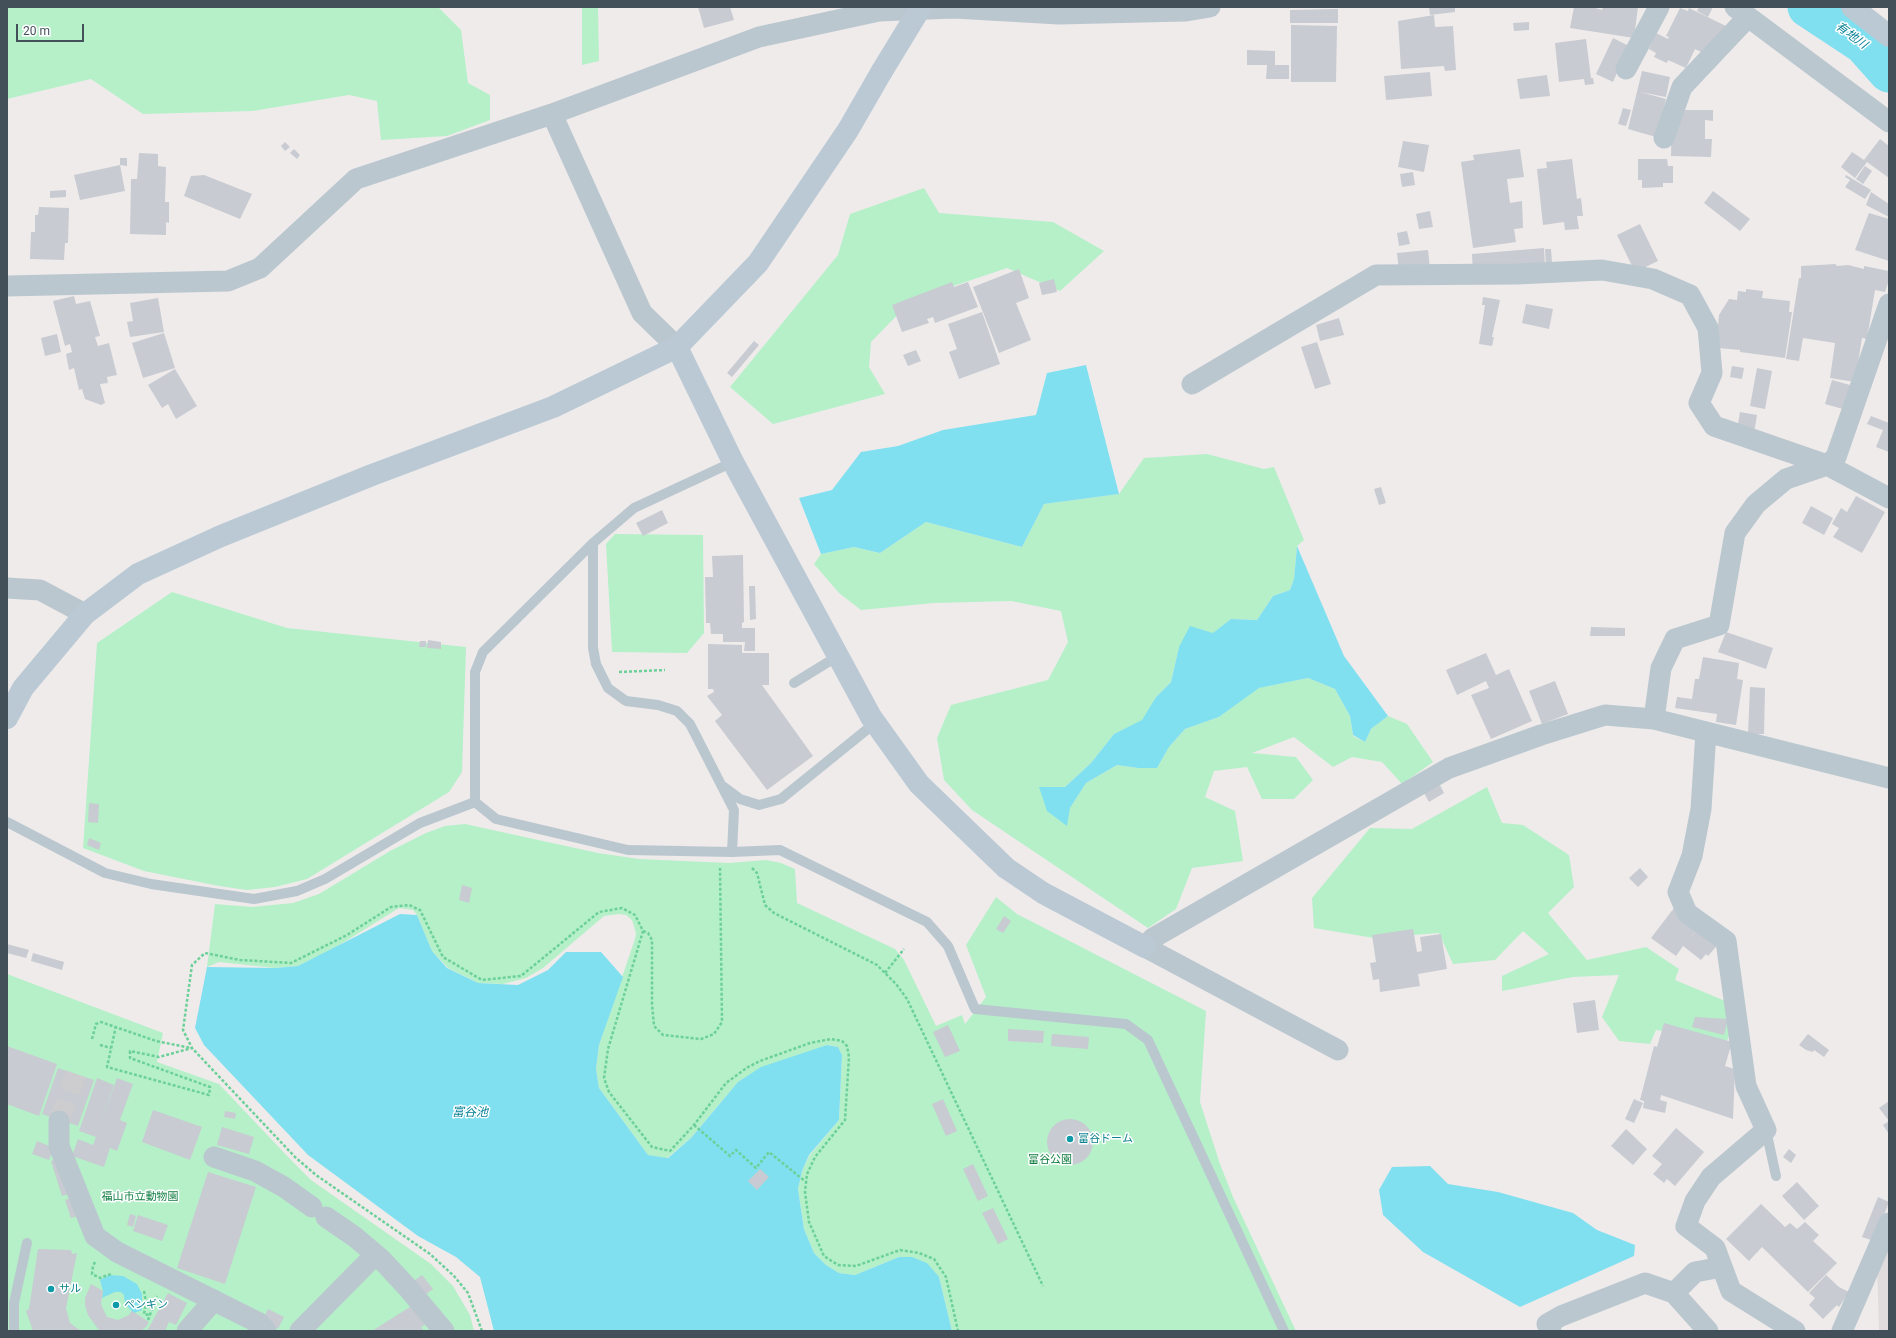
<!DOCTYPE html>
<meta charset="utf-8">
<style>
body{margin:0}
#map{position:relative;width:1896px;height:1338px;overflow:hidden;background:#efebeb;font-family:Roboto,sans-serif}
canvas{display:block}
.frame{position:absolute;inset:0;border:8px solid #43505a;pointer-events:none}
.scale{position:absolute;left:16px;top:24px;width:68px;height:18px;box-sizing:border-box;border:2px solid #43505a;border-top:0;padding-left:5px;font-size:12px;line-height:14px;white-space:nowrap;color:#43505a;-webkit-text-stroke:3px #fff;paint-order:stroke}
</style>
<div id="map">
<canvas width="1896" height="1338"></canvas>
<div class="frame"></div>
<div class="scale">20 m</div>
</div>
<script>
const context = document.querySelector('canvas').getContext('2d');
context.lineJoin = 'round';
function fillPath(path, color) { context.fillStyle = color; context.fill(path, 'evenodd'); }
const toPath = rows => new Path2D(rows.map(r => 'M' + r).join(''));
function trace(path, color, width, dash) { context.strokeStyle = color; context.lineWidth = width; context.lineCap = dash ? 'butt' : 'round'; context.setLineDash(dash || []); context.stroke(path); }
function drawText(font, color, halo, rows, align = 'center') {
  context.font = font + ' Roboto,"Noto Sans JP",sans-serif'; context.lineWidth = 3; context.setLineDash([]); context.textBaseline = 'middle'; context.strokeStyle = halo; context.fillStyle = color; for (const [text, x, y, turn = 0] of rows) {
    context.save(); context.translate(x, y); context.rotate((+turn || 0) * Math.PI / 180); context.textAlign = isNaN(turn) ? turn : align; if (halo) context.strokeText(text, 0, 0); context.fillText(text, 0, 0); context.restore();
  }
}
fillPath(toPath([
 [1889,1242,1889,1331,1879,1331,1877,1267]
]), '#e0dcdd');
fillPath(toPath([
 [7,7,438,7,461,30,468,83,490,95,490,120,447,136,381,140,377,101,349,95,253,111,143,114,91,79,7,99],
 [582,7,598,7,599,61,582,65],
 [924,188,939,213,1053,222,1104,251,1060,291,1007,268,912,300,871,342,869,367,885,394,773,424,730,387,838,255,850,214],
 [1207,454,1264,469,1274,467,1304,540,1297,546,1294,579,1290,590,1273,596,1257,620,1231,619,1214,633,1179,647,1171,682,1156,697,1142,721,1114,734,1091,763,1065,787,1070,808,1086,783,1117,765,1138,768,1157,768,1169,747,1185,729,1219,717,1258,688,1308,678,1335,689,1350,716,1353,736,1365,742,1371,729,1388,716,1407,724,1433,762,1402,784,1382,762,1352,757,1333,767,1294,737,1252,753,1296,757,1313,780,1294,799,1262,799,1247,767,1214,771,1205,797,1235,811,1243,861,1192,868,1176,909,1148,928,972,810,944,780,937,738,951,705,1048,680,1068,642,1061,611,1011,601,934,603,861,610,839,593,814,564,821,554,854,547,880,553,926,522,1022,547,1044,504,1119,494,1144,458],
 [615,534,703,535,704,633,687,653,612,652,606,544],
 [172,592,287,628,466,647,462,772,449,792,307,879,275,887,247,890,219,886,144,871,83,848,97,643],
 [1487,787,1502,823,1523,825,1569,855,1574,887,1548,913,1587,960,1646,947,1679,969,1675,980,1730,1003,1733,1026,1727,1041,1656,1030,1650,1044,1619,1041,1602,1017,1619,975,1573,977,1502,991,1502,976,1549,954,1523,931,1495,960,1453,964,1439,933,1374,938,1314,928,1312,898,1370,828,1412,829],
 [465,824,598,853,639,859,729,863,766,860,781,863,795,869,797,903,895,949,904,960,936,1026,962,1015,965,1024,986,997,966,945,996,897,1017,914,1206,1011,1200,1102,1220,1164,1233,1197,1296,1331,952,1331,939,1277,899,1257,855,1275,839,1273,826,1265,814,1253,804,1229,798,1189,802,1171,809,1156,839,1120,842,1055,838,1047,827,1045,738,1082,691,1138,667,1158,648,1155,599,1088,596,1069,599,1045,635,939,636,933,632,920,626,915,619,914,604,916,543,968,526,978,503,984,478,983,448,968,432,951,417,915,413,910,399,908,333,949,298,966,275,968,219,962,207,967,215,904,252,907,293,903,319,894,390,851,426,833,445,826],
 [7,974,163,1033,157,1062,219,1084,291,1160,311,1180,431,1264,453,1286,470,1315,474,1331,7,1331]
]), '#b5f0c9');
fillPath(toPath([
 [1086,365,1119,494,1044,504,1022,547,926,522,880,553,854,547,821,554,799,498,832,490,861,452,898,446,943,430,1036,415,1047,373],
 [1297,546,1344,656,1388,716,1371,729,1365,742,1353,735,1350,716,1335,689,1308,678,1259,688,1219,717,1185,729,1169,747,1157,768,1138,768,1117,765,1086,783,1070,808,1067,826,1047,811,1039,787,1065,787,1091,763,1114,734,1142,720,1156,697,1171,682,1179,647,1190,626,1213,633,1231,619,1257,620,1273,596,1290,590,1294,579],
 [400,914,417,915,432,951,447,968,478,983,518,985,548,970,566,952,601,952,623,977,599,1045,596,1069,599,1088,648,1155,668,1158,691,1138,738,1082,761,1067,827,1045,838,1047,842,1055,839,1120,809,1155,802,1171,798,1189,804,1229,814,1253,826,1265,839,1273,855,1275,899,1257,912,1257,927,1263,939,1277,952,1331,494,1331,480,1277,456,1257,418,1236,308,1155,204,1045,195,1028,207,967,275,968,298,966],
 [1430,1166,1448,1184,1498,1192,1573,1213,1597,1230,1635,1245,1634,1256,1520,1307,1423,1252,1383,1215,1379,1190,1392,1167],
 [109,1275,123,1276,137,1284,142,1294,142,1310,129,1315,132,1311,125,1304,124,1295,121,1292,115,1292,102,1298,103,1291,100,1280]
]), '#80e0f0');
trace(toPath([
 [1808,7,1864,44,1889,72]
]), '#80e0f0', 41);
fillPath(toPath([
 [698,7,730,7,734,20,704,28],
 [1429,7,1455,7,1455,12,1430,15],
 [1574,7,1592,7,1602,10,1603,7,1638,7,1634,38,1570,28],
 [1699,7,1713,7,1708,17,1697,11],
 [1680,8,1688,11,1689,8,1728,27,1705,54,1695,49,1686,68,1668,60,1667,63,1654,57,1656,53,1649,49,1656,33,1668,39,1669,37,1666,36],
 [1338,9,1338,23,1290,23,1290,10],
 [1434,15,1435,27,1453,26,1456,70,1445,71,1444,66,1401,69,1398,21],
 [1529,22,1529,30,1514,31,1513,23],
 [1291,25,1337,26,1336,82,1291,82],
 [1613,38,1629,46,1613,82,1596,74],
 [1586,39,1591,78,1593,78,1594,84,1585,85,1584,79,1559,82,1555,43],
 [1247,50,1275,51,1275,65,1289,65,1289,79,1266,79,1267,65,1247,65],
 [1642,71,1670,77,1666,97,1640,92,1666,99,1656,137,1628,129],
 [1430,72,1432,96,1386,100,1384,76],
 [1547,75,1550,96,1520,99,1517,79],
 [1623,108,1631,110,1626,126,1618,124],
 [1672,110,1713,110,1713,121,1705,120,1705,139,1712,139,1711,157,1671,156],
 [1880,139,1889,146,1889,178,1867,162,1855,178,1841,167,1852,152,1864,160],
 [1403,141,1429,145,1424,172,1398,167],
 [285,142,290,147,285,151,281,146],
 [294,149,300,155,297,159,290,153],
 [1520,149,1524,177,1507,179,1510,203,1522,201,1523,228,1514,229,1516,242,1473,248,1461,162,1474,160,1473,155],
 [139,153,158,154,158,166,166,167,165,202,169,202,169,223,166,222,166,235,130,234,131,179,137,179],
 [120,158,127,158,127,166,120,165],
 [1572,159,1577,199,1581,198,1583,216,1577,216,1579,229,1565,230,1564,222,1543,225,1537,169,1547,168,1546,162],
 [1638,159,1667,159,1668,166,1673,166,1673,183,1663,183,1663,187,1642,188,1642,180,1638,180],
 [120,165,125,191,80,200,74,175],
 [1865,166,1872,171,1863,184,1856,179],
 [1413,172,1415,185,1402,187,1400,174],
 [204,175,252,194,240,219,184,196,191,176],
 [1846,175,1871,190,1865,199,1845,187,1850,180,1845,177],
 [66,190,66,197,50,198,50,191],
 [1713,191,1750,219,1740,231,1704,203],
 [1871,192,1889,204,1889,217,1866,205],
 [39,207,69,208,68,243,65,243,64,260,30,259,31,232,35,232,35,215,38,215],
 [1430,211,1433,227,1419,229,1416,214],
 [1869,213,1889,219,1889,261,1855,250],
 [1640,224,1658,261,1635,272,1617,235],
 [1407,231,1410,244,1399,246,1397,233],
 [1544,248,1545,267,1473,273,1472,254],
 [1545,249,1551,249,1552,263,1546,266],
 [1428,250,1430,269,1399,271,1397,253],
 [1836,264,1836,266,1848,265,1864,269,1864,266,1889,271,1889,280,1885,292,1875,290,1867,339,1862,338,1855,382,1830,378,1835,343,1803,338,1799,361,1786,359,1799,278,1801,278,1801,266],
 [1019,269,1029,298,1016,303,1031,340,999,353,973,287],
 [1054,279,1057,292,1042,295,1039,283],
 [952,282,954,287,968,282,978,307,935,323,933,317,927,319,929,323,902,332,892,305],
 [1746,289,1763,291,1762,298,1790,301,1789,312,1792,312,1785,358,1740,352,1740,350,1718,348,1717,336,1719,315,1729,299,1737,300,1738,291,1746,292],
 [74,296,76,304,90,301,100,336,95,337,98,346,109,343,117,375,107,377,108,383,100,384,105,403,101,405,85,399,82,389,79,390,74,368,69,370,66,354,72,352,70,344,65,346,53,301],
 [1483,297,1500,300,1492,337,1494,337,1492,346,1479,344,1485,305,1482,305],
 [158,298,164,332,130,337,127,322,133,321,130,303],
 [1526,304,1553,309,1549,329,1522,323],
 [982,312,1000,364,959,379,949,352,957,349,948,324],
 [1339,318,1344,335,1320,341,1316,325],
 [164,333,175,368,143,378,132,343],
 [57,334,61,352,45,356,41,338],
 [754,341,759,345,732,377,727,373],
 [1317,342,1331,384,1315,389,1301,347],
 [916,350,921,361,908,366,903,355],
 [1732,366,1744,368,1742,379,1730,377],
 [1757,368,1772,371,1765,409,1750,406],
 [175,369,197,406,176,419,168,404,162,408,148,385],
 [1832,380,1850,385,1843,409,1825,404],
 [1740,412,1757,415,1754,433,1737,430],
 [1871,416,1889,423,1889,452,1876,447,1883,430,1867,424],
 [1381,487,1386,503,1379,505,1374,489],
 [1856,496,1885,512,1862,553,1833,537,1839,528,1832,524,1841,508,1847,512],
 [1811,506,1833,518,1824,535,1802,523],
 [662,510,668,523,643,536,636,523],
 [743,555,744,622,742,623,742,628,755,628,755,651,744,651,745,642,723,642,723,634,711,634,710,623,706,623,705,577,713,577,712,556],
 [749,586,755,586,756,619,750,620],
 [1591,627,1625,628,1625,636,1590,636],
 [1726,632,1773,648,1766,669,1718,652],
 [428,640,441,642,441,649,427,648],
 [420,641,426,641,426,647,419,647],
 [708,644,742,645,742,653,769,653,769,685,762,685,813,756,767,790,715,721,722,715,707,696,714,692,713,689,708,689],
 [1486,653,1496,675,1509,669,1532,721,1491,739,1471,695,1489,688,1486,681,1457,695,1446,670],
 [1703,657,1739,663,1737,679,1743,680,1736,725,1716,722,1717,714,1675,708,1677,697,1692,699,1695,679,1699,679],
 [1555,681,1568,714,1542,724,1529,691],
 [1750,687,1765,688,1764,734,1748,734],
 [1440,785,1444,793,1429,802,1424,793],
 [89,803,99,804,98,823,88,822],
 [89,838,101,843,99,850,87,845],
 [1640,868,1648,877,1638,887,1629,878],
 [462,885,472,888,469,903,459,900],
 [1674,908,1699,926,1686,943,1701,924,1721,941,1708,956,1706,954,1701,960,1683,946,1676,956,1651,938],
 [1004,916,1011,921,1003,933,996,929],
 [1413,929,1417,952,1422,951,1420,937,1441,934,1447,969,1418,974,1420,986,1380,992,1379,979,1373,980,1370,963,1376,962,1372,935],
 [7,944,29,950,26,958,7,953],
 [33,953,64,962,62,970,31,961],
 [1595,1000,1599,1030,1577,1033,1573,1003],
 [1695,1017,1728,1019,1724,1035,1692,1027],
 [1664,1023,1732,1042,1725,1066,1735,1069,1733,1119,1661,1095,1660,1100,1667,1102,1665,1113,1643,1108,1644,1101,1640,1100,1654,1046,1657,1047],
 [948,1025,960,1051,945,1057,933,1032],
 [1008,1029,1044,1031,1043,1043,1008,1041],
 [1052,1034,1089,1037,1088,1049,1051,1046],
 [1808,1034,1829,1050,1824,1057,1814,1050,1813,1052,1806,1050,1799,1045],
 [7,1046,57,1064,39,1116,7,1104],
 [58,1068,94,1080,78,1126,42,1114],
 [97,1078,114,1085,96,1137,79,1131],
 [117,1078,133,1084,120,1120,127,1123,117,1151,110,1148,104,1167,72,1156,78,1139,93,1145],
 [943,1099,957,1131,946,1136,932,1104],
 [1634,1099,1643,1103,1634,1123,1625,1119],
 [1889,1101,1889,1134,1883,1125,1889,1121,1879,1108],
 [153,1110,202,1127,190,1160,142,1142],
 [225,1111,236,1113,235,1119,224,1117],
 '1047 1142a23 23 0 1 1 46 0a23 23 0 1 1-46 0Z',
 [222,1127,254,1137,249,1154,217,1145],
 [1676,1128,1704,1152,1675,1186,1667,1179,1664,1183,1653,1174,1662,1164,1652,1156],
 [1626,1129,1647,1149,1633,1165,1611,1146],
 [37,1141,54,1148,49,1160,32,1154],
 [1789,1149,1796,1155,1791,1163,1783,1157],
 [62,1158,73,1193,62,1196,51,1161],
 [973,1164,988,1196,978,1201,963,1169],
 [760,1169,769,1177,757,1190,748,1181],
 [208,1172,256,1187,225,1284,177,1268],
 [1797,1182,1819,1206,1804,1220,1782,1196],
 [76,1196,83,1214,71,1218,65,1200],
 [1878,1197,1889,1202,1874,1241,1862,1237],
 [1761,1204,1785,1227,1790,1223,1797,1229,1805,1222,1819,1235,1813,1241,1837,1263,1808,1292,1762,1247,1749,1261,1726,1239],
 [993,1208,1008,1239,998,1244,982,1213],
 [130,1214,136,1216,133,1227,127,1225],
 [138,1215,168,1225,162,1241,133,1231],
 [38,1249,71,1250,72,1254,77,1253,66,1308,70,1323,81,1331,33,1331,26,1311,29,1309],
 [422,1275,433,1289,425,1295,414,1281],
 [1826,1275,1839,1287,1849,1292,1839,1307,1837,1305,1823,1319,1809,1305,1815,1298,1809,1293],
 [91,1284,103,1291,101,1304,107,1317,118,1320,129,1315,132,1311,149,1322,146,1327,141,1331,102,1331,98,1329,88,1315,85,1305,85,1298],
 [168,1293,187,1303,176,1325,169,1322,165,1331,147,1331],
 [413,1305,425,1325,421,1327,424,1331,372,1331],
 [268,1309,284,1317,278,1329,262,1321]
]), '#c8cbd1');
trace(toPath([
 [59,1121,76,1074]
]), '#cdccce', 21, [21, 10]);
trace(toPath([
 [619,672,665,670],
 [752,868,757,873,765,905,774,913,877,965,896,984,907,999,1043,1286],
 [643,931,648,933,652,940,652,1004,654,1026,663,1035,701,1039,714,1034,722,1022,720,868],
 [885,973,904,949],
 [116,1026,107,1067,209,1095,210,1087,130,1058,130,1051,159,1057,192,1048],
 [92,1039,96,1024,101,1022,156,1041,191,1048],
 [100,1045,111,1048],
 [694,1125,730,1156,736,1150,756,1168,769,1152,806,1182],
 [95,1262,93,1266,92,1274,100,1278,111,1274],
 [144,1291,146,1302,144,1314,149,1315],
 [148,1320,157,1296],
 [482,1331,468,1293,454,1276,430,1254,316,1175,295,1157,192,1048,183,1030,192,965,205,953,240,960,291,963,347,935,391,907,409,905,420,910,443,957,482,980,521,976,599,912,622,908,635,915,643,931,608,1049,604,1078,609,1092,652,1147,670,1151,694,1125,726,1083,748,1067,760,1061,810,1043,831,1039,842,1041,847,1046,849,1057,845,1120,815,1157,807,1174,805,1192,809,1222,824,1256,838,1265,856,1266,900,1250,919,1253,934,1259,946,1277,958,1331]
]), '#6cd099', 2.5, [3, 2]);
trace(toPath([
 [593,543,593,648,596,664,608,688,626,701,658,705,677,711,690,724,734,810,732,852],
 [794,683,838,656],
 [724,787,740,799,759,805,781,799,875,723],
 [475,802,496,819,628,850,732,852,780,850,927,922,948,946,975,1009,1126,1024,1148,1040,1284,1331],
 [475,802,475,672,483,652,593,543,634,508,733,462],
 [7,822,105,873,151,884,254,899,297,891,325,879,420,823,475,802],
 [1766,1130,1776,1176],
 [14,1331,14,1303,27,1243]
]), '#bbc7cf', 10);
trace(toPath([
 [1735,7,1889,122],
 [1626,69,1659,7],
 [552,114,642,313,677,347],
 [1664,138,1682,87,1748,17],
 [7,286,228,281,260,268,356,179,552,114,759,37,879,11,954,8,1059,14,1186,11,1210,7],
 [1192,384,1376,275,1517,274,1602,270,1653,279,1690,295,1708,328,1712,373,1699,403,1714,426,1827,465,1889,498],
 [7,588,40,590,85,614],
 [1654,719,1661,668,1675,639,1719,625,1735,533,1756,504,1786,479,1827,465,1836,457,1889,304],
 [1706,732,1701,809,1692,856,1678,892,1687,913,1726,941,1746,1086,1766,1130,1711,1177,1695,1201,1686,1226,1715,1248,1731,1291,1795,1331],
 [1338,1050,1145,947,1153,938,1449,768,1541,735,1605,715,1654,719,1889,778],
 [59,1121,59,1146,95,1236,117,1252,259,1323,266,1331],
 [214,1157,255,1171,284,1187,312,1207],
 [326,1217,355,1237,381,1259,407,1287,444,1331],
 [1674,1293,1695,1272,1722,1267],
 [187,1331,214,1300],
 [300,1331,375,1255],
 [1551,1331,1547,1324,1561,1316,1645,1283,1674,1293,1708,1331],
 [1842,1331,1889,1223]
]), '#bbc7cf', 21);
trace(toPath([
 [1852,7,1889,36],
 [677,347,733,462,871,717,919,784,1006,868,1043,893,1145,947],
 [7,718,23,688,85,614,138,574,221,536,372,475,553,407,677,347,758,263,848,130,882,71]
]), '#bac9d4', 22);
trace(toPath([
 [882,71,921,7]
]), '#bac9d4', 22);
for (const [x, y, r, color] of [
 [1070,1139,4,"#0f9aa8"],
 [51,1289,4,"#0f9aa8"],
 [116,1305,4,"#0f9aa8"]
]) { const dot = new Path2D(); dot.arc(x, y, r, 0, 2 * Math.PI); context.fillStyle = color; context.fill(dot); trace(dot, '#fff', 1.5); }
drawText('11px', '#0d838f', '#fff', [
 ["富谷ドーム",1078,1139],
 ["サル",59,1289],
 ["ペンギン",124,1305]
], 'left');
drawText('11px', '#117e41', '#fff', [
 ["富谷公園",1050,1160],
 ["福山市立動物園",140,1197]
]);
drawText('italic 12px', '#068095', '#fff', [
 ["有地川",1851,36,36],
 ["富谷池",470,1113]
]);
</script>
